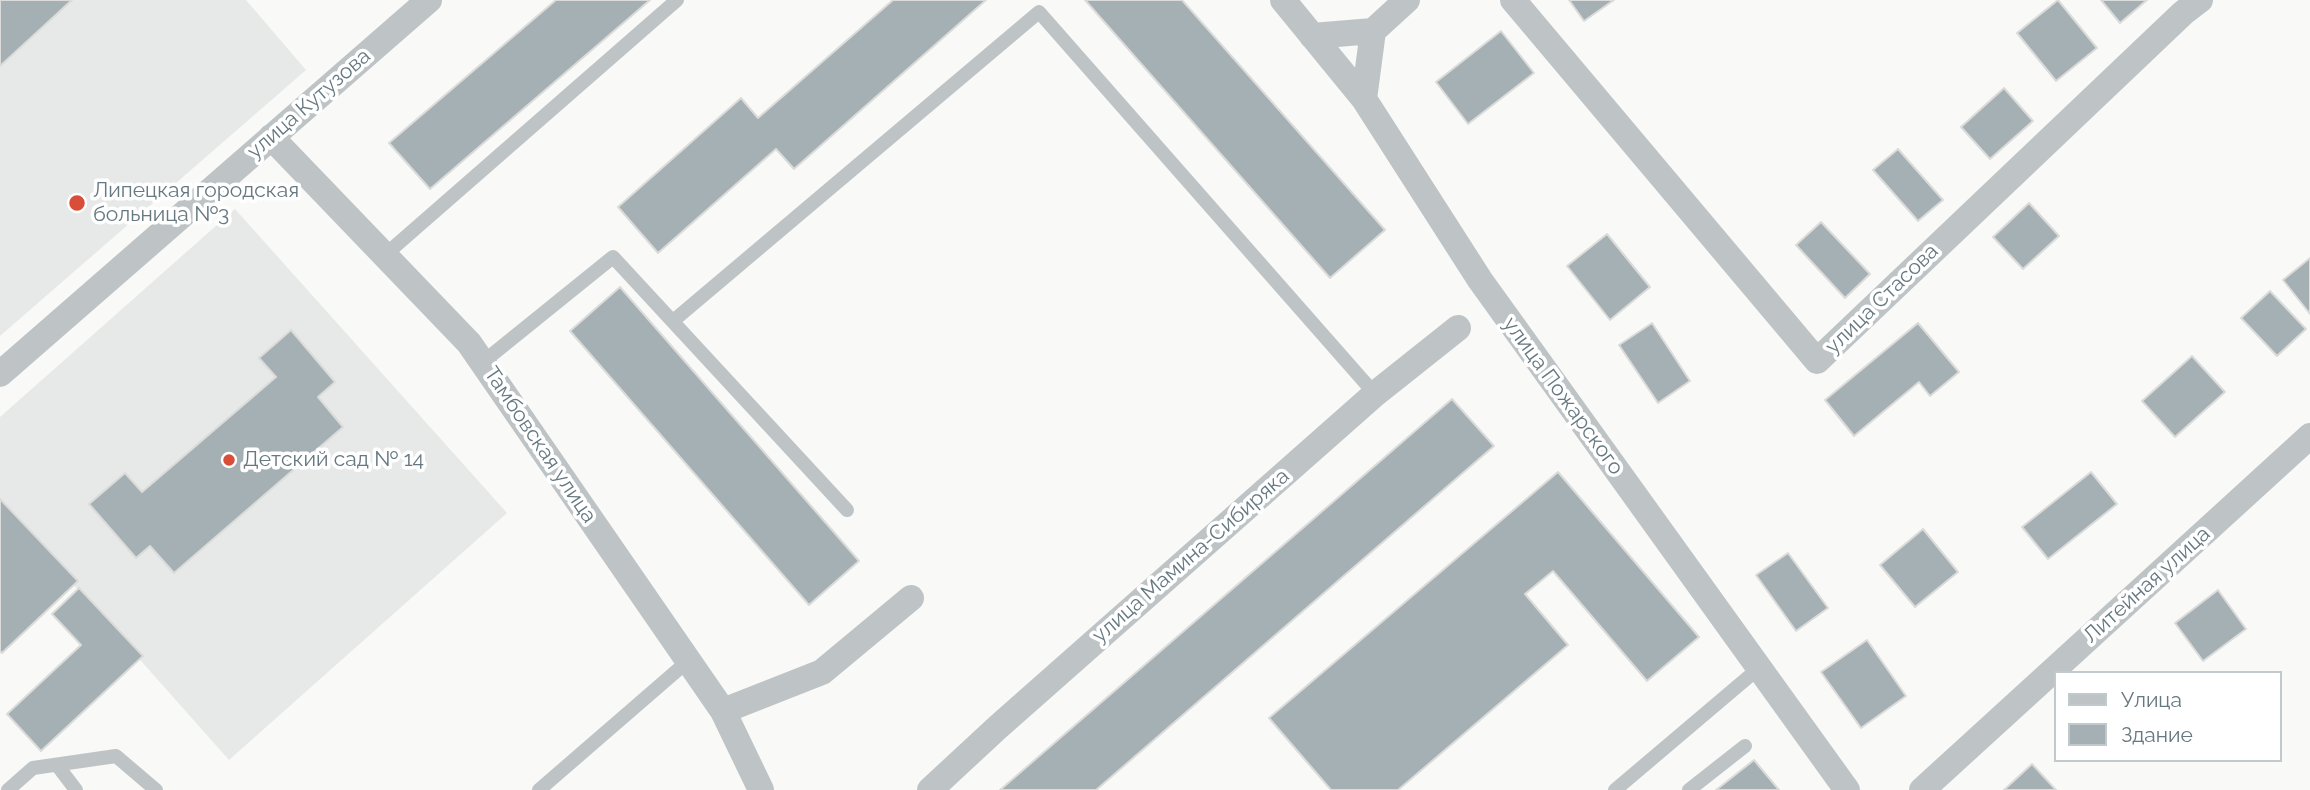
<!DOCTYPE html>
<meta charset="utf-8">
<style>
body{margin:0}
#map{position:relative;width:2310px;height:790px;overflow:hidden;background:#f9f9f7;font-family:Raleway,sans-serif}
canvas{display:block}
.legend{position:absolute;left:2054px;top:671px;width:228px;height:91px;box-sizing:border-box;background:#fff;border:2px solid #c2c9cc;margin:0;padding:9px 12px;list-style:none;font-size:21px;color:#667880}
.legend li{display:flex;align-items:center;gap:14px;height:35px}
.legend b{width:35px;border:2px solid #c2c9cc}
</style>
<div id="map">
<canvas width="2310" height="790"></canvas>
<ul class="legend">
<li><b style="height:9px;background:#bec4c6"></b>Улица</li>
<li><b style="height:19px;background:#a5b0b4"></b>Здание</li>
</ul>
</div>
<script>
const context = document.querySelector('canvas').getContext('2d');
context.lineJoin = 'round';
function fillPath(path, color) { context.fillStyle = color; context.fill(path, 'evenodd'); }
const toPath = rows => new Path2D(rows.map(r => 'M' + r).join(''));
function trace(path, color, width, dash) { context.strokeStyle = color; context.lineWidth = width; context.lineCap = dash ? 'butt' : 'round'; context.setLineDash(dash || []); context.stroke(path); }
function drawText(font, color, halo, rows, align = 'center') {
  context.font = font + ' Raleway,sans-serif'; context.lineWidth = 7; context.setLineDash([]); context.textBaseline = 'middle'; context.strokeStyle = halo; context.fillStyle = color; for (const [text, x, y, turn = 0] of rows) {
    context.save(); context.translate(x, y); context.rotate((+turn || 0) * Math.PI / 180); context.textAlign = isNaN(turn) ? turn : align; if (halo) context.strokeText(text, 0, 0); context.fillText(text, 0, 0); context.restore();
  }
}
fillPath(toPath([
 [0,0,246,0,306,70,0,336],
 [235,209,507,513,229,760,0,502,0,417]
]), '#e7e9e8');
const building = toPath([
 [0,0,72,0,0,66,0,0],
 [556,0,650,0,430,189,389,143,556,0],
 [893,0,986,0,794,169,776,149,658,253,618,207,741,98,758,118,893,0],
 [1085,0,1182,0,1385,230,1330,278,1085,0],
 [1569,0,1614,0,1584,21,1569,0],
 [2058,0,2097,48,2056,81,2017,33,2058,0],
 [2101,0,2147,0,2120,23,2101,0],
 [1501,31,1534,73,1468,124,1436,82,1501,31],
 [2004,88,2033,121,1990,159,1961,127,2004,88],
 [1898,149,1943,200,1918,221,1873,170,1898,149],
 [2029,203,2059,236,2023,269,1993,237,2029,203],
 [1821,222,1870,274,1845,298,1796,245,1821,222],
 [1607,234,1650,287,1610,320,1567,266,1607,234],
 [2310,258,2310,314,2283,280,2310,258],
 [620,287,859,561,809,605,570,331,620,287],
 [2270,291,2306,329,2277,356,2241,318,2270,291],
 [1652,323,1690,381,1658,403,1619,345,1652,323],
 [1918,323,1959,372,1930,396,1919,382,1854,436,1825,400,1918,323],
 [291,330,335,382,318,397,343,427,174,573,150,546,136,558,89,504,125,473,142,492,276,377,259,358,291,330],
 [2192,356,2225,392,2175,437,2142,401,2192,356],
 [1452,399,1494,446,1096,790,1000,790,1452,399],
 [1558,472,1699,637,1647,681,1553,571,1525,594,1568,645,1398,790,1331,790,1269,718,1558,472],
 [2091,472,2117,504,2048,559,2022,527,2091,472],
 [0,499,78,581,2,653,0,651,0,499],
 [1923,529,1958,572,1915,607,1880,565,1923,529],
 [1788,553,1828,608,1796,631,1756,575,1788,553],
 [79,588,143,656,41,751,7,714,81,645,52,614,79,588],
 [2218,590,2246,629,2203,661,2175,623,2218,590],
 [1867,640,1906,696,1861,728,1821,672,1867,640],
 [1754,760,1779,790,1716,790,1754,760],
 [2032,764,2056,790,2004,790,2032,764]
]);
fillPath(building, '#a5b0b4');
trace(building, '#dbdbd9', 2);
trace(toPath([
 [385,255,677,0],
 [673,321,1039,12,1375,394],
 [483,362,613,257,847,510],
 [57,765,76,790],
 [8,790,33,768,116,756,156,790],
 [539,790,688,661],
 [1615,790,1759,668],
 [1689,790,1745,746]
]), '#bec4c6', 14);
trace(toPath([
 [1283,0,1364,99,1480,280,1847,790],
 [1513,0,1817,361,2183,13,2200,0],
 [1312,36,1373,31],
 [1364,99,1373,31,1407,0],
 [271,137,469,343,723,711,761,790],
 [0,374,429,0],
 [723,711,822,672,911,598],
 [930,790,998,727,1375,394,1458,328],
 [1922,790,2310,436]
]), '#bec4c6', 26);
for (const [x, y, r, color] of [
 [77,203,9,"#d94e38"],
 [229,460,7,"#d94e38"]
]) { const dot = new Path2D(); dot.arc(x, y, r, 0, 2 * Math.PI); context.fillStyle = color; context.fill(dot); trace(dot, '#fff', 2.5); }
drawText('21px', '#667880', '#fff', [
 ["улица Кутузова",309,104,-41],
 ["улица Стасова",1882,299,-44],
 ["улица Пожарского",1563,396,54],
 ["Тамбовская улица",540,445,56],
 ["улица Мамина-Сибиряка",1191,556,-41],
 ["Литейная улица",2147,585,-42]
]);
drawText('21px', '#667880', '#fff', [
 ["Липецкая городская",93,191],
 ["больница №3",93,215],
 ["Детский сад № 14",243,460]
], 'left');
</script>
